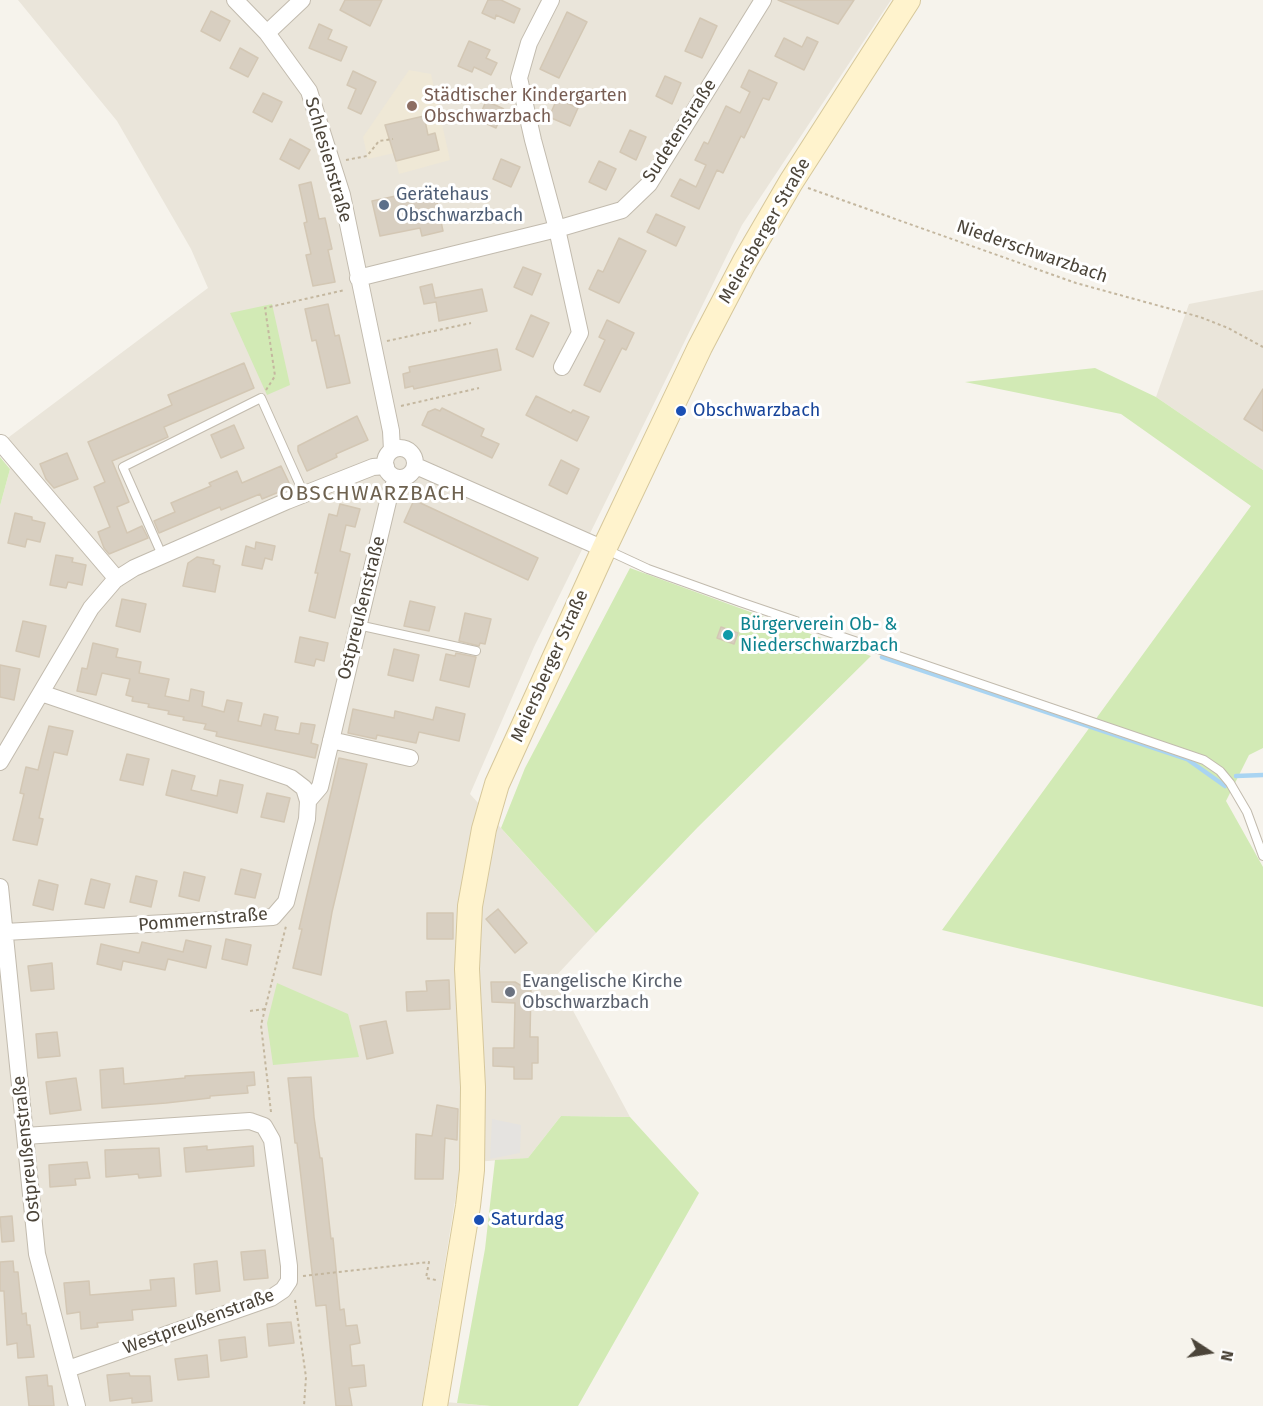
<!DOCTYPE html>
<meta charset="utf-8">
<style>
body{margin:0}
#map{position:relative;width:1263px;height:1406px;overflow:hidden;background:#f6f3ec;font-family:"Fira Sans",sans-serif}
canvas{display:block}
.north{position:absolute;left:1179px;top:1322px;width:60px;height:60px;-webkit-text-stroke:4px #fff;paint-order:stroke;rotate:102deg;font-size:16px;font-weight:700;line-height:24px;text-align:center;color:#4b4439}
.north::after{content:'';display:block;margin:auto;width:21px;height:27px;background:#4b4439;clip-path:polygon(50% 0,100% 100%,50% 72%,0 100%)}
</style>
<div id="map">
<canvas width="1263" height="1406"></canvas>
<div class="north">N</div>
</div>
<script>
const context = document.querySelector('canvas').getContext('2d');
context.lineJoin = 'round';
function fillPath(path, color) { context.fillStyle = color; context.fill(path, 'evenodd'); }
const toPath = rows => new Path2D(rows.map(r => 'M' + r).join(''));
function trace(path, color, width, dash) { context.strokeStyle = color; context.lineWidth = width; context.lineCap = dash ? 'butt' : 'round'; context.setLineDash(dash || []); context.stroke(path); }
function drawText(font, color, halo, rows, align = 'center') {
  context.font = font + ' "Fira Sans",sans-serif'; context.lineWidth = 6; context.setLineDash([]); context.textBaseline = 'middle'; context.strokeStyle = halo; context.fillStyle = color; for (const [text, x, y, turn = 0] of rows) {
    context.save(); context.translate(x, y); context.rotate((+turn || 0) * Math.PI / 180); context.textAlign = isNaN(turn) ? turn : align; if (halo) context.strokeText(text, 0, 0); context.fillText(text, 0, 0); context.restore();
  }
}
fillPath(toPath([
 [18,0,891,0,742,225,534,647,470,794,596,933,555,977,630,1117,561,1116,528,1158,461,1163,423,1400,491,1406,0,1406,0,506,10,469,1,443,208,288,191,249,117,121],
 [1263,290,1263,470,1156,397,1189,304]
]), '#eae5da');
fillPath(toPath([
 [409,70,431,74,450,160,399,174,394,153,368,159,363,137]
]), '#efe8d6');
fillPath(toPath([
 [272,304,290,385,267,395,230,313],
 [1095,368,1156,397,1263,470,1263,748,1249,755,1226,801,1263,867,1263,1007,942,930,1251,506,1121,414,965,382],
 [0,457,10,469,0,506],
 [630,568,871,656,698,827,596,933,501,828,525,768],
 [277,983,348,1014,359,1057,273,1065,267,1023],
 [561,1116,630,1117,699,1193,578,1406,491,1406,457,1403,485,1249,495,1160,528,1158]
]), '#d2eab5');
fillPath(toPath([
 [492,1119,521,1125,520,1153,490,1159]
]), '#e5e3e0');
trace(toPath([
 [882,657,1187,759,1225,786],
 [1236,776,1263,775]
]), '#a9d4f2', 4.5);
const building = toPath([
 [345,0,382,0,370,26,340,10,345,0],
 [488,0,501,0,520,9,514,23,496,15,495,19,482,13,488,0],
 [778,0,854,0,838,24,778,0],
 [211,11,230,21,220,41,201,31,211,11],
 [567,12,587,22,559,78,540,69,567,12],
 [700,18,717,26,702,58,685,51,700,18],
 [319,24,332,30,328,39,347,47,341,61,309,48,319,24],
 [807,37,818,42,804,70,775,56,784,38,802,47,807,37],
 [469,41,490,50,486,58,497,63,491,75,474,67,472,72,458,66,469,41],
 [240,48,258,58,248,77,230,68,240,48],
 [749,70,777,83,769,100,763,98,744,138,741,136,723,173,717,170,699,209,671,196,680,179,696,187,706,165,695,160,704,142,708,144,726,106,740,113,750,92,741,87,749,70],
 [353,71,376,82,361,114,348,108,356,89,347,85,353,71],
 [665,76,681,83,672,104,656,96,665,76],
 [263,93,282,102,272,122,253,112,263,93],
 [557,99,578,108,570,126,549,117,557,99],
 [486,101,504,109,496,128,478,120,486,101],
 [424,116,428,135,435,133,439,150,396,161,385,125,424,116],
 [630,130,646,137,636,160,620,152,630,130],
 [290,139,310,150,299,169,280,159,290,139],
 [501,159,520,167,511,187,493,179,501,159],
 [599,161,616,169,606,190,589,182,599,161],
 [311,182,319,219,325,218,332,249,328,250,335,282,313,286,306,255,311,254,304,223,307,222,299,185,311,182],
 [434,188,443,231,422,236,420,228,380,236,372,201,434,188],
 [656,214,685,227,676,246,647,232,656,214],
 [619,238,646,251,619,303,589,289,598,270,603,272,619,238],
 [523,267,541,274,532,295,514,287,523,267],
 [432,284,435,298,482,289,487,311,439,321,436,302,424,304,420,287,432,284],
 [328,304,335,336,339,335,350,383,327,388,316,340,312,341,305,309,328,304],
 [531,315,549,323,533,357,516,349,531,315],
 [607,320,634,333,626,350,622,348,600,392,584,385,605,340,599,337,607,320],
 [497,349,501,370,414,389,413,386,405,388,403,374,410,372,409,367,497,349],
 [244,363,254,388,164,427,168,437,112,461,129,502,117,507,127,533,142,526,148,538,109,554,104,548,98,532,110,527,94,487,105,482,88,442,172,405,168,395,244,363],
 [1263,389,1263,431,1244,419,1263,389],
 [536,396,571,413,573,410,589,417,577,441,526,415,536,396],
 [442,408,484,429,481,436,499,444,492,458,422,425,428,412,435,409,440,411,442,408],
 [357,416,368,440,336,454,337,457,307,471,298,451,298,446,357,416],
 [234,425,244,448,221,458,211,435,234,425],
 [67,453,78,479,54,488,46,479,40,464,67,453],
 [561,460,579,469,567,494,549,485,561,460],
 [281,466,291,487,262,499,260,494,221,510,220,507,159,533,154,521,175,512,171,503,211,486,209,483,237,471,242,483,281,466],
 [414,500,538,558,528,580,404,522,414,500],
 [340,504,360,509,355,527,346,525,340,551,350,554,335,618,309,611,318,573,315,573,329,514,337,516,340,504],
 [15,513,32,517,32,520,45,523,40,542,27,539,25,547,8,543,15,513],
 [256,542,275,546,272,560,265,558,262,569,242,565,246,546,255,549,256,542],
 [56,555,73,558,72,562,86,565,82,585,68,582,66,588,50,585,56,555],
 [197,557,214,560,213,564,220,566,215,592,183,586,188,563,197,557],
 [122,599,146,604,140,632,116,626,122,599],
 [410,601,435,607,429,631,404,626,410,601],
 [465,613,491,619,485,644,480,643,479,646,459,641,465,613],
 [23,621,46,626,39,657,16,651,23,621],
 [721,627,738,633,734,644,717,638,721,627],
 [300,637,328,643,324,661,316,659,314,666,295,662,300,637],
 [93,643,118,649,116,657,141,662,139,673,169,679,165,696,189,701,191,689,204,692,202,706,224,712,227,700,242,703,238,721,261,726,264,714,278,717,275,730,299,734,301,723,315,725,311,743,318,745,315,758,216,736,217,732,204,729,206,724,183,720,184,717,168,714,169,711,148,707,149,704,132,701,133,697,126,695,130,679,102,673,96,695,77,691,82,668,87,669,93,643],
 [394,649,419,655,413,681,388,675,394,649],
 [456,653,476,657,469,687,440,680,446,654,455,656,456,653],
 [0,665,20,669,14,700,0,697,0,665],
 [436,707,465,714,459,741,419,732,416,743,377,735,376,739,348,733,353,709,394,718,395,711,433,720,436,707],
 [49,726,73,731,67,755,54,752,39,818,43,819,37,845,13,840,24,794,20,793,26,767,38,770,49,726],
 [127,754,149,759,143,785,120,780,127,754],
 [339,758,367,764,332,912,321,975,293,968,302,929,299,929,339,758],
 [172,770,195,776,191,790,217,796,220,780,243,785,237,813,166,795,172,770],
 [267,793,290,798,284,822,261,817,267,793],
 [241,869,261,874,255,898,235,894,241,869],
 [184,872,205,877,199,901,179,896,184,872],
 [136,876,157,881,151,907,130,902,136,876],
 [91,879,110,884,104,908,85,904,91,879],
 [39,880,58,885,53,910,33,905,39,880],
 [498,909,527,943,515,953,486,919,498,909],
 [427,913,453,913,453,939,427,939,427,913],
 [226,939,251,945,247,965,222,959,226,939],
 [186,940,211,946,206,968,168,959,165,970,123,961,121,970,97,964,101,944,139,953,142,942,183,952,186,940],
 [52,963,54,989,31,991,28,966,52,963],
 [449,980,450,1009,407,1011,406,992,427,991,426,981,449,980],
 [491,982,515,982,525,988,531,988,530,1037,538,1037,538,1063,532,1063,532,1079,514,1079,514,1067,493,1066,493,1048,514,1048,515,1003,492,1002,491,982],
 [386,1021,393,1053,367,1059,360,1026,386,1021],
 [57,1032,60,1056,38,1058,36,1034,57,1032],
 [123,1068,124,1084,185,1078,185,1076,254,1072,255,1085,247,1086,248,1093,210,1096,210,1098,166,1103,102,1108,100,1070,123,1068],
 [311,1077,314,1117,320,1158,322,1158,331,1239,333,1238,340,1310,344,1309,346,1326,357,1325,360,1343,350,1345,352,1366,364,1365,366,1386,349,1388,352,1406,336,1406,326,1305,316,1306,297,1143,295,1143,288,1078,311,1077],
 [76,1078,81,1110,50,1114,46,1082,76,1078],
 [437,1105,458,1109,457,1140,445,1138,443,1179,415,1179,416,1134,432,1136,437,1105],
 [207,1146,207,1150,253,1146,254,1166,186,1172,184,1148,207,1146],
 [159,1148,161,1176,139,1178,138,1174,106,1177,105,1150,159,1148],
 [87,1162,90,1178,75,1179,76,1185,50,1187,49,1165,87,1162],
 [12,1216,14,1241,2,1242,0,1217,12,1216],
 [265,1250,268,1278,244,1280,241,1252,265,1250],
 [13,1261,14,1272,18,1272,22,1314,26,1313,27,1325,30,1325,34,1357,18,1358,17,1343,7,1345,4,1291,0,1291,0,1262,13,1261],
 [217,1261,220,1291,196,1294,194,1264,217,1261],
 [174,1278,176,1306,132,1310,133,1320,97,1323,98,1327,81,1329,80,1312,67,1314,64,1283,89,1281,90,1295,151,1290,150,1280,174,1278],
 [291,1322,294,1343,269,1346,267,1324,291,1322],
 [245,1337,247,1357,221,1361,219,1340,245,1337],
 [207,1355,209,1377,178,1380,175,1359,207,1355],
 [129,1373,130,1376,150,1376,152,1401,132,1403,132,1398,110,1401,107,1375,129,1373],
 [47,1375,48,1386,52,1386,54,1406,29,1406,26,1377,47,1375]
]);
fillPath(building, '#d8cfc1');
trace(building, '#d3c7b4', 1.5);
const service = toPath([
 [607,550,648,569,740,602,1204,760,1220,771,1230,783,1247,812,1263,856],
 [162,555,123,467,261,398,304,494],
 [358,625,476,651]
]);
const minor = toPath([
 [235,0,267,33,309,91,342,195,391,431,392,450],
 [551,0,529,43,519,78,533,140,557,229,580,333,562,367],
 [267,33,302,0],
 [358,278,557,229,622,210,649,184,763,0],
 [1,443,117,579],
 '385 463a15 15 0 1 1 30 0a15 15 0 1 1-30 0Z',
 [416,466,604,549],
 [331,740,410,758],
 [0,762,91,608,115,580,134,568,287,501,373,467,386,466],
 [308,801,320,787,390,493,397,478],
 [0,887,37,1254,77,1406],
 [5,932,273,917,286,902,307,819,308,801,304,788,291,778,41,693],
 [25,1136,250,1121,264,1126,272,1140,289,1266,289,1281,283,1290,271,1298,68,1369]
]);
const secondary = toPath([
 [435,1406,468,1206,472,1170,473,1087,467,969,470,906,484,829,497,784,604,549,700,347,745,261,791,182,908,0]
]);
trace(service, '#c2bbae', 10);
trace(minor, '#c2bbae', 18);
trace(secondary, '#d6c79b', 26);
trace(toPath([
 [346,160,367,156,379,141,393,139],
 [808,188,1076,283,1200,317,1228,328,1263,347],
 [387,341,471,323],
 [266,390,275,376,265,308,345,290],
 [401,406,479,388],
 [250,1011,265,1009],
 [271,1112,261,1025,286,926],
 [303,1276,429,1262,426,1278,436,1280],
 [295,1300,306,1377,304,1406]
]), '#c4b79f', 2, [3, 3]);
trace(service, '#fff', 8);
trace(minor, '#fff', 16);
trace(secondary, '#fff3cd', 24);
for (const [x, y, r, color] of [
 [412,106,6,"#8d6e63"],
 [384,205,6,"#5c6f8a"],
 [681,411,6,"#1a4fb4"],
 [728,635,6,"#0f9aa8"],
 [510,992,6,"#6b7280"],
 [479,1220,6,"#1a4fb4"]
]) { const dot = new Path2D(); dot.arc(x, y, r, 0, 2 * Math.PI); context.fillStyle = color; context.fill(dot); trace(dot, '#fff', 2); }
drawText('18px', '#785e54', '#fff', [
 ["Städtischer Kindergarten",424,96],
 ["Obschwarzbach",424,117]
], 'left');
drawText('18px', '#4b4439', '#fff', [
 ["Sudetenstraße",680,131,-57],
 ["Schlesienstraße",328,160,74],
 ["Meiersberger Straße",765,231,-60],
 ["Niederschwarzbach",1032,252,19],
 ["Ostpreußenstraße",362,608,-76],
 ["Meiersberger Straße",550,666,-66],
 ["Pommernstraße",203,920,-5],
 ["Ostpreußenstraße",27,1149,-96],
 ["Westpreußenstraße",199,1322,-20]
]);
drawText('18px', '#4e5e75', '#fff', [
 ["Gerätehaus",396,195],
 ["Obschwarzbach",396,216]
], 'left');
drawText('18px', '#164399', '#fff', [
 ["Obschwarzbach",693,411],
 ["Saturdag",491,1220]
], 'left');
drawText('18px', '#0d838f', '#fff', [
 ["Bürgerverein Ob- &",740,625],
 ["Niederschwarzbach",740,646]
], 'left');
drawText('18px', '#5b616d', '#fff', [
 ["Evangelische Kirche",522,982],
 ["Obschwarzbach",522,1003]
], 'left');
context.letterSpacing = '1.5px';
drawText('21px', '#6e6250', '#fff', [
 ["OBSCHWARZBACH",373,494]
]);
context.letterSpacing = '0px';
</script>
